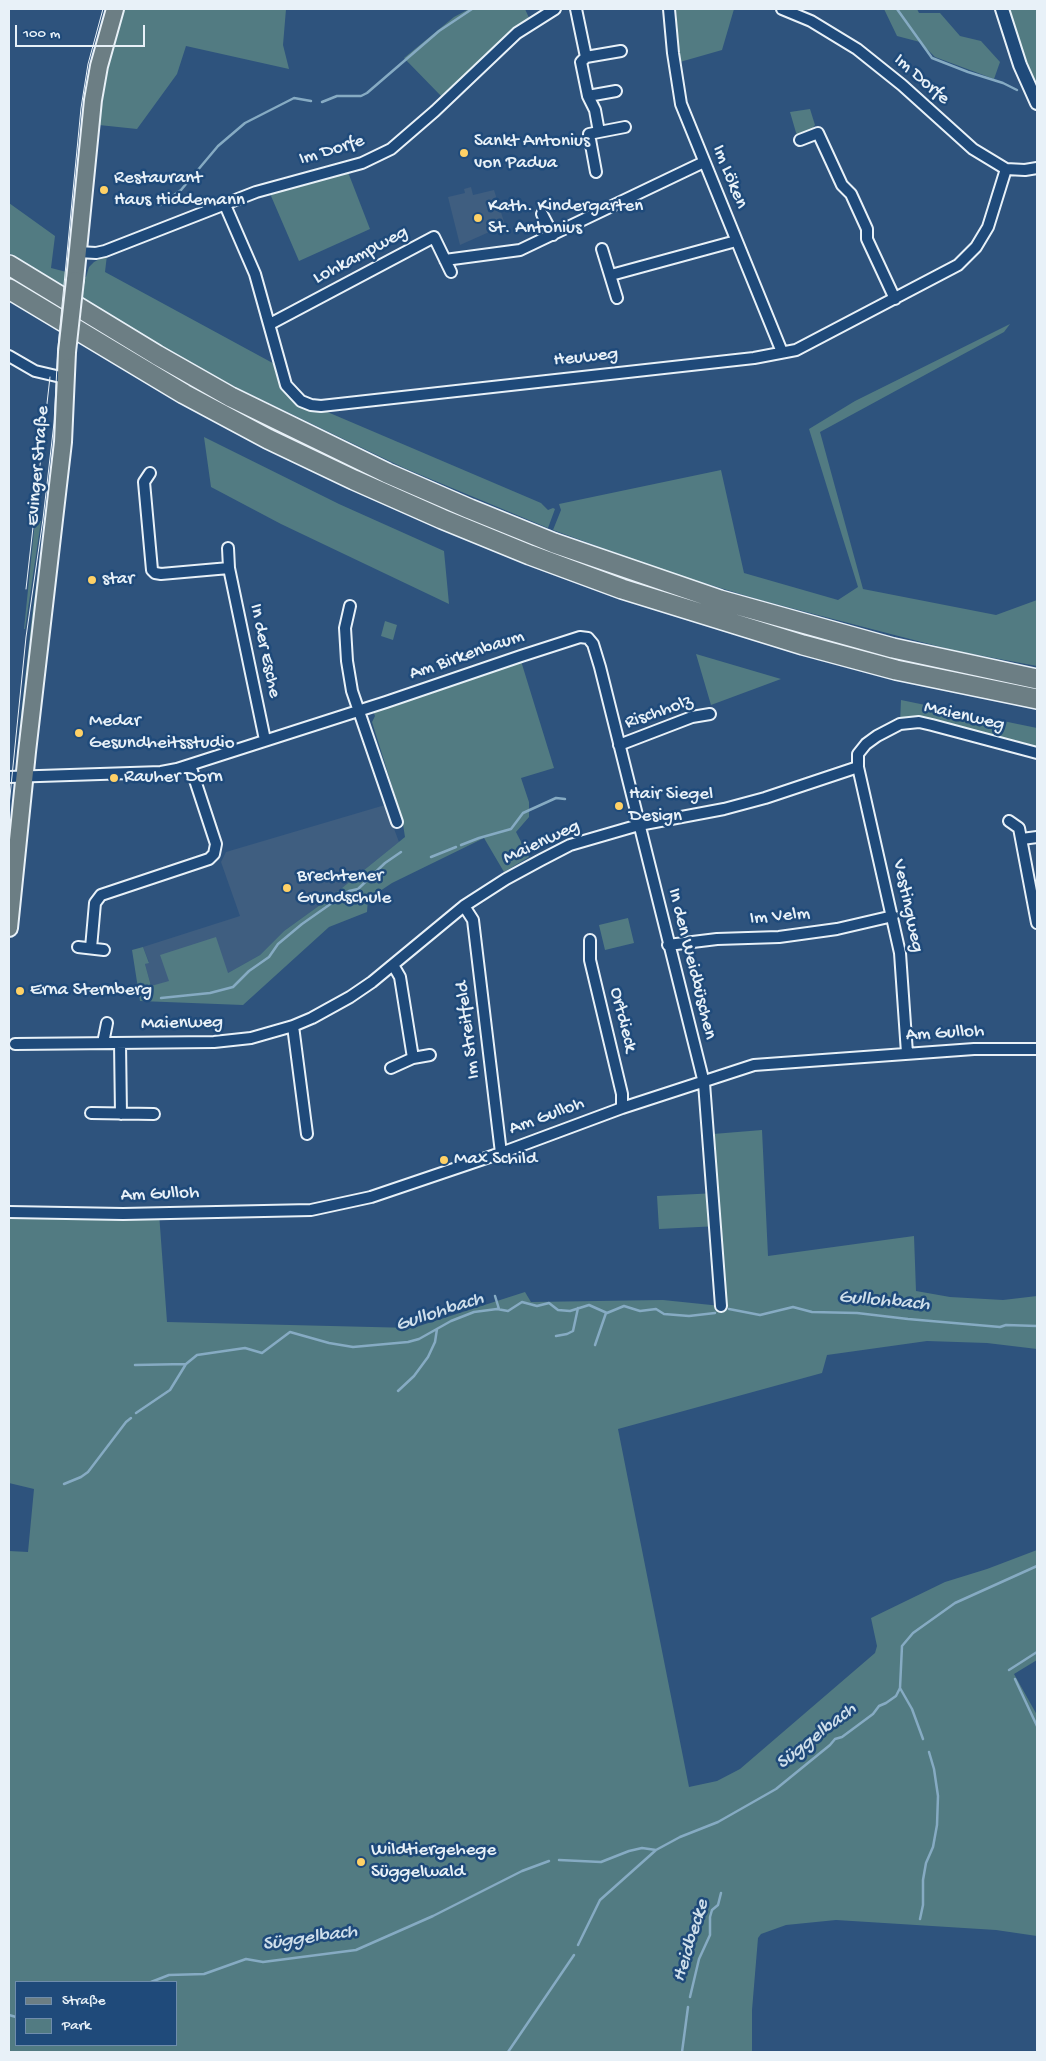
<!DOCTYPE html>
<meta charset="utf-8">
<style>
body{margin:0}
#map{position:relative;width:1046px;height:2061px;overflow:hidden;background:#2e537d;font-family:"Gochi Hand",sans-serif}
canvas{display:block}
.frame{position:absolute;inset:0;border:10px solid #e8f1f8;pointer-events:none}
.legend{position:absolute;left:15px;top:1981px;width:162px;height:65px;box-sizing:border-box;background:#1f4a7a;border:1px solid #6f8dac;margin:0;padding:6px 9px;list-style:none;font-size:15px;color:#e8f1f8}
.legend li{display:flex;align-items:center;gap:10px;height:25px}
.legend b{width:25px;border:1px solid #6f8dac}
.scale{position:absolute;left:15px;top:25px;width:130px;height:22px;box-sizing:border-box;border:2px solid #e8f1f8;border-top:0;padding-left:6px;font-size:15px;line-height:18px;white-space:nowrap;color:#e8f1f8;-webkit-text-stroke:4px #1f4a7a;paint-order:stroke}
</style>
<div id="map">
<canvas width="1046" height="2061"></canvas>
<div class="frame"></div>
<ul class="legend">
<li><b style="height:6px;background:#6c7e84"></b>Straße</li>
<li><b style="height:14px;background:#527b82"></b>Park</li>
</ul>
<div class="scale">100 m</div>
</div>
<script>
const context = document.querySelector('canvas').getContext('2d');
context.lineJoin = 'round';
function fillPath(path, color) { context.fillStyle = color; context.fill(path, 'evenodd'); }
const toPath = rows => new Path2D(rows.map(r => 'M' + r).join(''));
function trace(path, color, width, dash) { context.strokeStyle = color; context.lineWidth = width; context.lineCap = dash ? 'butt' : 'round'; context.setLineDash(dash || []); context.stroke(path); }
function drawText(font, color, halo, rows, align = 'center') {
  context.font = font + ' "Gochi Hand",sans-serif'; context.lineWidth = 5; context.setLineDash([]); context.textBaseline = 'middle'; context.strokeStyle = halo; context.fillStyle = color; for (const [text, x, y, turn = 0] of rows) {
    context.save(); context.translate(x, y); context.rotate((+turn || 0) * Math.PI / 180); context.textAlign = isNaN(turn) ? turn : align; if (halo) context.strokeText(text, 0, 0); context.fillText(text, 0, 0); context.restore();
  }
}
fillPath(toPath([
 [471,187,473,195,494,190,505,225,460,245,448,197,465,193,464,189],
 [385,805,399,842,327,900,284,931,260,955,228,973,151,986,145,964,149,962,143,947,240,916,221,862,226,852]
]), '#3f5e80');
fillPath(toPath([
 [124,9,286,9,283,45,289,69,186,46,177,74,137,129,99,125,108,65],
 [469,9,525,9,530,20,515,30,476,64,443,98,404,58,454,17],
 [676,9,734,9,722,50,680,62],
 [884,9,917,9,919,13,940,13,960,36,981,41,1000,62,994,79,935,57,920,42,897,36],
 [1003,9,1037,9,1037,102],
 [810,109,815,125,812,129,797,136,790,112],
 [346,167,370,229,299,261,268,189],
 [9,203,55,236,51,268,86,277,89,267,94,262,107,255,105,272,280,367,283,378,311,405,541,503,548,510,553,508,555,509,548,528,404,468,237,388,160,346,9,253],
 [1010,324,1004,332,820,432,863,589,996,615,1037,600,1037,666,956,651,760,600,671,573,553,530,561,510,559,504,721,470,744,573,838,600,858,587,809,429,855,401],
 [204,437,339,504,444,551,449,604,281,524,211,487],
 [35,521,41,521,25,629,24,629],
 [46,522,28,686,23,708,18,742,33,607],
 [385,621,397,625,393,640,381,636],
 [696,654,781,679,711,705],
 [521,661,554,768,521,778,529,802,529,817,516,832,529,857,504,872,484,838,392,883,368,899,367,912,329,927,243,1005,140,1001,132,950,143,947,149,963,145,964,151,986,169,981,160,955,216,937,228,973,260,955,284,931,327,900,405,837,402,818,372,722,375,716,373,711],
 [901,700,1037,728,1037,753,932,725,900,724],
 [628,918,634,943,605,950,599,925],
 [762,1130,768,1256,914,1236,916,1291,950,1297,1003,1300,1037,1296,1037,1349,987,1343,927,1341,827,1355,822,1373,618,1429,689,1787,717,1781,740,1769,875,1653,877,1646,871,1618,945,1582,987,1569,1037,1550,1037,1660,1014,1674,1037,1715,1037,1936,996,1930,836,1920,786,1925,761,1934,758,1938,752,2010,752,2052,9,2052,9,1551,28,1552,34,1489,9,1483,9,1212,159,1213,167,1322,413,1328,525,1292,531,1302,663,1300,721,1306,719,1226,659,1229,657,1196,717,1193,713,1134],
 [16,1982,176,1982,176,2045,16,2045]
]), '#527b82');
trace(toPath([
 [897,9,932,58,968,72,1003,83,1017,90],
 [322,102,337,96,361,96,367,93,439,31,472,9],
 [160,205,181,190,218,146,245,123,294,98,311,101],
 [461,845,479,838,511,829,523,813,556,798,565,799],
 [431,857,456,847],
 [161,998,210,993,233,987,249,971,269,957,278,944,302,924,349,891,358,889,385,863,401,852],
 [495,1296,499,1309],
 [729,1309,760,1315,793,1307,812,1312,857,1313,908,1319,1000,1327,1006,1325,1037,1326],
 [556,1336,567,1334,573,1331,578,1308],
 [595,1345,606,1313],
 [135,1365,186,1364],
 [398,1391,414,1376,428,1357,435,1342,437,1329],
 [136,1413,170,1390,186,1364,197,1355,245,1348,262,1353,290,1332,329,1343,353,1347,408,1342,419,1339,451,1321,474,1312,497,1309,508,1311,522,1302,537,1306,549,1303,558,1310,570,1311,589,1305,607,1313,624,1306,640,1311,656,1309,664,1314,689,1316,715,1313],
 [64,1484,81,1477,88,1472,126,1422,131,1418],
 [1009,1670,1037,1652],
 [1015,1679,1037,1726],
 [900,1688,912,1709,923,1739],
 [559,1860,601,1862,629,1851,642,1848,656,1850],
 [920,1919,923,1905,923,1880,926,1863,933,1847,937,1825,938,1796,934,1769,929,1752],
 [578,1945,600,1900,656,1850,680,1837,718,1822,776,1789,830,1745,835,1739,842,1737,873,1714,879,1706,886,1703,896,1696,900,1688,902,1646,913,1633,955,1603,1037,1566],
 [151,1982,169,1975,204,1974,246,1959,263,1962,356,1950,433,1916,522,1871,549,1861],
 [690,1997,699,1959,710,1935,710,1917,712,1910,718,1905,721,1893],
 [9,2015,16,2017],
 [508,2052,574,1955],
 [682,2052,688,2007]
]), '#86abc3', 2.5);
const minor = toPath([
 [576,9,586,57,581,62,588,96,595,110,599,132,589,134,596,172],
 [669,9,673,53,681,104,782,352],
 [782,9,811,21,857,49,902,85,973,149,1006,169,1025,170,1037,168],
 [586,57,621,51],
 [588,96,616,91],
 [599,132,625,127],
 [800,140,818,133,842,185,851,194,867,229,867,239,895,299],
 [225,205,255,274,286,385,301,401,311,405,321,406,754,358,796,350,958,265,976,247,988,227,1006,169],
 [542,214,553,235],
 [602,249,617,298],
 [78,252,96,253,105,251,256,192,362,163,391,149,435,111,517,33,555,9],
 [445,260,520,250,704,162],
 [611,275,736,241],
 [270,324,434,237,451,272],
 [9,356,35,371,65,378],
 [150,473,144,482,152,570,155,573,161,574,229,568],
 [228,548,229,568,265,740],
 [350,606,345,628,347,661,352,691,397,822],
 [619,745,692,717,710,714],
 [858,767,900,953,907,1053],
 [9,777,161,772,177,769,386,702,521,656,580,637,588,638,593,644,600,667,704,1083,721,1306],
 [1009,821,1019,828,1037,923],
 [1022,839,1037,837],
 [464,906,473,920,501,1153],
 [590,940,590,960,622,1094,622,1108],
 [668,945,717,939,779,937,837,929,893,916],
 [78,947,104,950],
 [91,948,95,903,101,895,209,859,214,854,216,844,190,765],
 [393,965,400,977,413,1058,430,1055],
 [293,1026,307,1134],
 [103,1043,107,1023],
 [120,1043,121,1114],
 [15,1044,214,1042,251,1038,293,1026,312,1018,350,997,372,982,464,906,506,879,541,860,570,845,639,825,724,809,765,798,858,767,858,754,866,744,877,736,900,724,919,722,932,725,1037,753],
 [391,1068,413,1058],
 [91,1113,154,1114],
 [9,1212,123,1214,311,1210,371,1197,501,1153,622,1108,754,1065,974,1049,1037,1049]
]);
const tertiary = toPath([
 [1002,9,1020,65,1037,103]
]);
const primary = toPath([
 [75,280,93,100,99,66,115,9],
 [9,928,27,752,63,442,67,352]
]);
const motorway = toPath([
 [9,265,157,355,231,397,387,473,470,509,554,543,720,600,893,648,1037,679],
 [9,289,184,394,268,439,354,480,442,519,530,555,622,589,803,645,896,670,1037,699]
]);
trace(minor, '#e8f1f8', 14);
trace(tertiary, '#e8f1f8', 16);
trace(primary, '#e8f1f8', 20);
trace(motorway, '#e8f1f8', 22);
trace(minor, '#1f4a7a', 10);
trace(tertiary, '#1f4a7a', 12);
trace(primary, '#6c7e84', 16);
trace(motorway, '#6c7e84', 19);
trace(toPath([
 [26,589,50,377],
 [9,806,26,637,43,519,54,423,58,347,81,108,88,64,103,9]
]), '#e8f1f8', 1);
const primaryBridge = toPath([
 [67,352,75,280]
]);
trace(primaryBridge, '#e8f1f8', 20, []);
trace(primaryBridge, '#6c7e84', 16);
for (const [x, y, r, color] of [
 [464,153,5,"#ffd166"],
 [104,190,5,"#ffd166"],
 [478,218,5,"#ffd166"],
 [92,580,5,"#ffd166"],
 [79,733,5,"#ffd166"],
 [114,778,5,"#ffd166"],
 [619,806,5,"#ffd166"],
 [287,888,5,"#ffd166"],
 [20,991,5,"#ffd166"],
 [444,1160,5,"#ffd166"],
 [361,1862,5,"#ffd166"]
]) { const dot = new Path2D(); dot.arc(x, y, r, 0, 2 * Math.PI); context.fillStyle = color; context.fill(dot); trace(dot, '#1f4a7a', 2); }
drawText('19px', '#e8f1f8', '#1f4a7a', [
 ["Im Dorfe",921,80,41],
 ["Im Dorfe",332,151,-17],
 ["Im Löken",729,177,68],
 ["Lohkampweg",361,256,-28],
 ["Heuweg",586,358,-6],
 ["Evinger Straße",39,466,-85],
 ["In der Esche",264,651,78],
 ["Am Birkenbaum",467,656,-19],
 ["Rischholz",659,713,-19],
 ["Maienweg",964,717,13],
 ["Maienweg",542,843,-25],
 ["Vestingweg",907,906,78],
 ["Im Velm",780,917,-5],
 ["In den Weidbüschen",691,964,76],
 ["Ortdieck",622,1020,76],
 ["Maienweg",182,1024,-1],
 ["Im Streitfeld",469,1030,-97],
 ["Am Gulloh",945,1034,-3],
 ["Am Gulloh",547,1117,-20],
 ["Am Gulloh",160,1195,-2]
]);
drawText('19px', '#e8f1f8', '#1f4a7a', [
 ["Sankt Antonius",474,142],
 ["von Padua",474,164],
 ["Restaurant",114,179],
 ["Haus Hiddemann",114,201],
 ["Kath. Kindergarten",488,207],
 ["St. Antonius",488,229],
 ["star",102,580],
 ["Medar",89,722],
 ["Gesundheitsstudio",89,744],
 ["Rauher Dorn",124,778],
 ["Hair Siegel",629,795],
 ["Design",629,817],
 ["Brechtener",297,877],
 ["Grundschule",297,899],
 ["Erna Sternberg",30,991],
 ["Max Schild",454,1160],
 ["Wildtiergehege",371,1851],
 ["Süggelwald",371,1873]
], 'left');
drawText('italic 20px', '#cfdfeb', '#1f4a7a', [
 ["Gullohbach",884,1302,5],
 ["Gullohbach",440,1313,-18],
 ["Süggelbach",817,1737,-38],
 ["Süggelbach",310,1939,-8],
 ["Heidbecke",692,1941,-73]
]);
</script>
